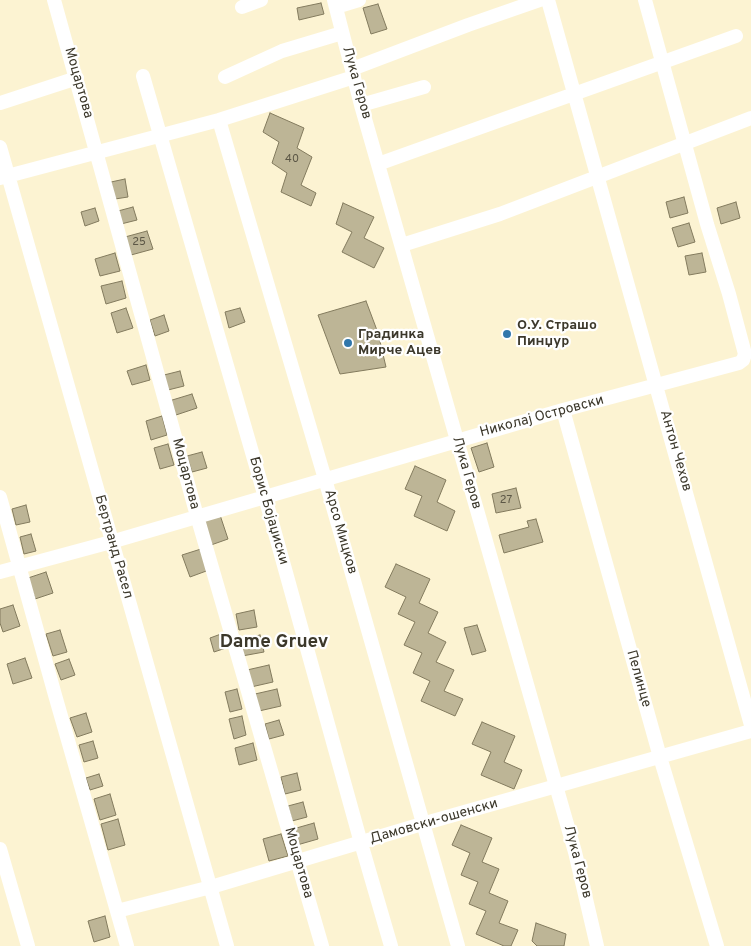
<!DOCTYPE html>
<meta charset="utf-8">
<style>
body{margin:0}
canvas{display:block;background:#fcf3d2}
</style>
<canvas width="751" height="946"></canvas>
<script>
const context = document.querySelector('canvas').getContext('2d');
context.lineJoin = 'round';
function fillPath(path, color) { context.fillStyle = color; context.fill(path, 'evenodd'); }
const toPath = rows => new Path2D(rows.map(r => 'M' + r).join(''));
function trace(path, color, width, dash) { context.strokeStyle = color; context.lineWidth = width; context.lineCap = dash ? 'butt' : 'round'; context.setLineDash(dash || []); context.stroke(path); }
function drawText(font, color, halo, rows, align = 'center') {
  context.font = font + ' Overpass,sans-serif'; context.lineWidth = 4.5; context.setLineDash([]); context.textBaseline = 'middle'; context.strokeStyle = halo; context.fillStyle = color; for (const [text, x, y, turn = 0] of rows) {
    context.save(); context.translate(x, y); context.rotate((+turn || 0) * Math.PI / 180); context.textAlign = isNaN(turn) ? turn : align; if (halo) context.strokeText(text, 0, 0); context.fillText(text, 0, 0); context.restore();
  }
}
const building = toPath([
 [321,3,324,14,299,20,297,8,321,3],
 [378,4,387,29,371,34,363,8,378,4],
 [270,113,304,128,297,148,312,157,301,185,316,193,311,206,281,192,287,173,272,163,279,142,263,132,270,113],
 [125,179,128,197,115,199,111,182,125,179],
 [684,197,688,213,670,218,666,202,684,197],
 [736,202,740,218,721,224,717,208,736,202],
 [343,203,374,217,364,238,384,248,374,268,342,252,352,232,336,224,343,203],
 [133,207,137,220,121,224,118,211,133,207],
 [95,208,99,221,85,226,81,212,95,208],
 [689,223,695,242,678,247,672,228,689,223],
 [147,231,153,249,131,255,125,237,147,231],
 [115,253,120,271,100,276,95,259,115,253],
 [702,253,706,272,689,275,685,256,702,253],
 [122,281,126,298,106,304,101,286,122,281],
 [366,301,378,333,386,367,340,374,318,315,366,301],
 [126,308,133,328,117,333,111,313,126,308],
 [240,308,245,322,229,328,225,312,240,308],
 [164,315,169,331,155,336,150,320,164,315],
 [146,365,150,380,132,385,127,371,146,365],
 [180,371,184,386,168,390,164,375,180,371],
 [192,394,197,408,173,416,169,401,192,394],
 [162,416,167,435,151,440,146,421,162,416],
 [487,443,494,467,479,472,471,448,487,443],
 [168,444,174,465,160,469,154,448,168,444],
 [202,452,207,468,192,472,187,456,202,452],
 [415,466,446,480,437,502,455,511,447,531,414,516,422,496,405,489,415,466],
 [516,488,521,508,496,513,492,494,516,488],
 [26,505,30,522,16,525,12,509,26,505],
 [219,512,228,539,211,545,202,518,219,512],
 [536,519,543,542,504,553,499,535,529,527,527,521,536,519],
 [31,534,36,551,24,554,20,537,31,534],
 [201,549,209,570,190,577,182,555,201,549],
 [396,564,430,579,419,603,438,612,428,633,446,642,436,662,454,670,444,691,463,699,455,716,421,701,430,681,413,673,422,653,404,645,415,622,398,614,406,597,385,587,396,564],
 [46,572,53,593,35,599,28,578,46,572],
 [13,605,20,626,3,632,0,623,0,609,13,605],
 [254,610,257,627,239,630,236,614,254,610],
 [477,625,486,651,472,655,464,628,477,625],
 [60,630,67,652,53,656,46,634,60,630],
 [221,634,226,648,214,652,210,638,221,634],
 [260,635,264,652,242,656,238,640,260,635],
 [25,658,32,678,13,684,7,664,25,658],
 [69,659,75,675,61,680,55,664,69,659],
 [269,665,273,682,251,687,247,670,269,665],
 [237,689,242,709,230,712,225,692,237,689],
 [277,689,281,706,259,711,255,694,277,689],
 [86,713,92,732,77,737,70,718,86,713],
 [242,716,246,735,234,739,229,719,242,716],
 [279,720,284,735,269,739,265,724,279,720],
 [482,722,515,736,504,762,522,770,514,789,481,775,491,752,472,744,482,722],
 [93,741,98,758,84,762,79,745,93,741],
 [253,743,257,760,239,765,235,748,253,743],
 [297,773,301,790,285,794,281,777,297,773],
 [99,774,103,786,90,790,86,778,99,774],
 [110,794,116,815,100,820,94,799,110,794],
 [303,802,307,817,292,821,288,806,303,802],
 [118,819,125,845,108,850,101,824,118,819],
 [314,823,318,839,297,845,293,829,314,823],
 [461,825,492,838,482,862,499,869,489,893,508,901,499,923,518,930,511,946,504,946,476,934,486,911,469,904,478,882,461,875,470,853,452,845,461,825],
 [281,834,288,856,269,861,263,839,281,834],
 [105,916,110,937,94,942,88,921,105,916],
 [536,923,566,934,564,946,537,946,532,941,536,923]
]);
fillPath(building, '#bdb596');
trace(building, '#837b5e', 1);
trace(toPath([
 [54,0,197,516,322,946],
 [334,0,361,105,575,852,597,946],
 [548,0,751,725],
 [242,7,261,0],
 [336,7,359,0],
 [352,69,468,25,540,0],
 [143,76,265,497,361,843,391,946],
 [225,77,282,51,342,33],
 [0,103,77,78],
 [361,105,424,87],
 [219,120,325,479,458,946],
 [0,147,227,946],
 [378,164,736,36],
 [0,178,219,120,354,77],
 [402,245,500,214,751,118],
 [563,410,660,757,717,946],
 [0,497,55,695,127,946],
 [0,572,111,542,563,410,739,363,743,360,745,354,729,294,707,224,645,0],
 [0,849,28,946],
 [117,911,211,887,422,824,751,731]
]), '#fff', 14);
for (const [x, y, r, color] of [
 [507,334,5,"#3177ab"],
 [348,343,5,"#3177ab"]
]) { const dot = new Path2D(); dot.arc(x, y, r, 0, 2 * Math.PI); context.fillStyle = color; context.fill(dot); trace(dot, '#fff', 2); }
drawText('11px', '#5c5746', null, [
 ["40",292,160],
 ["25",139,243],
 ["27",506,501]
]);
drawText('14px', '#3c382b', '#fff', [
 ["Моцартова",78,83,74],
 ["Лука Геров",356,83,74],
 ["Николај Островски",542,417,-15],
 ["Антон Чехов",675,451,74],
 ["Лука Геров",466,473,74],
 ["Моцартова",185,474,75],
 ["Борис Бојаџиски",268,511,74],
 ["Арсо Мицков",340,532,74],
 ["Бертранд Расел",113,547,74],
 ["Пелинце",638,679,74],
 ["Дамовски-ошенски",434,822,-16],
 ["Лука Геров",577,862,75],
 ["Моцартова",298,863,74]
]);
drawText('bold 14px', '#3c382b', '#fff', [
 ["О.У. Страшо",517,326],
 ["Пинџур",517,342],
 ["Градинка",358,335],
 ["Мирче Ацев",358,351]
], 'left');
drawText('bold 19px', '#3c382b', '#fff', [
 ["Dame Gruev",274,643]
]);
</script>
